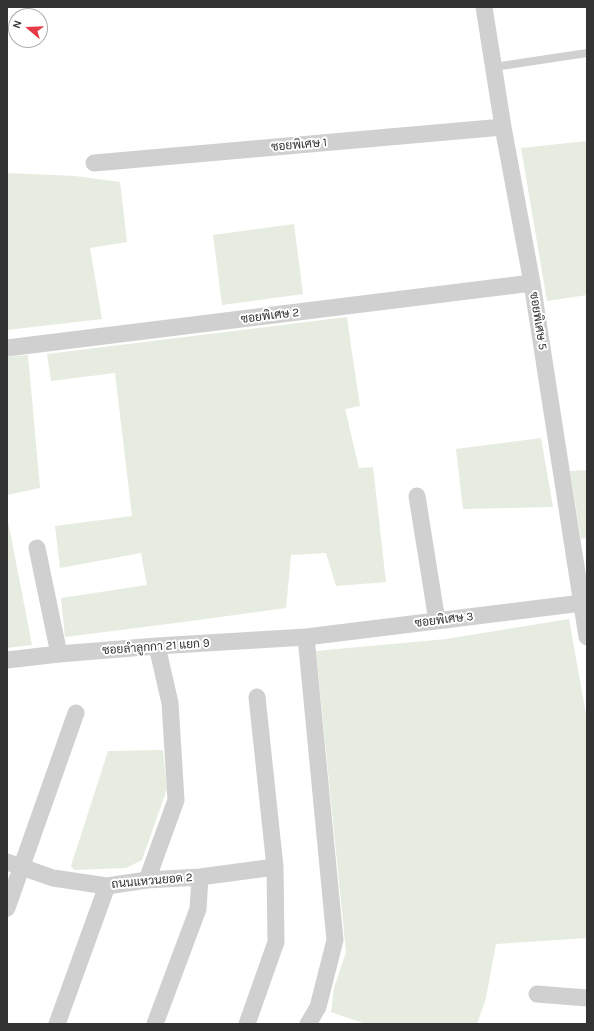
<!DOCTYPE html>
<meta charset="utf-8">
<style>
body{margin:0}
#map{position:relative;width:594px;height:1031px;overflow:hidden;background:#fff;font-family:Karla,sans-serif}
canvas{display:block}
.frame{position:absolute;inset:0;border:8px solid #333;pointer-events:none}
.north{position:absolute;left:8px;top:8px;width:40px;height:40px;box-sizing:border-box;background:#fff;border:1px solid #adadad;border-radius:50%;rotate:289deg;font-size:11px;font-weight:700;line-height:16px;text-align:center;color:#333}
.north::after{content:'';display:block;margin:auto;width:14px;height:18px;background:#e63946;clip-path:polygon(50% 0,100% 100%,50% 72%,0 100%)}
</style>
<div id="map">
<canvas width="594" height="1031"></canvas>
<div class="frame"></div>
<div class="north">N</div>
</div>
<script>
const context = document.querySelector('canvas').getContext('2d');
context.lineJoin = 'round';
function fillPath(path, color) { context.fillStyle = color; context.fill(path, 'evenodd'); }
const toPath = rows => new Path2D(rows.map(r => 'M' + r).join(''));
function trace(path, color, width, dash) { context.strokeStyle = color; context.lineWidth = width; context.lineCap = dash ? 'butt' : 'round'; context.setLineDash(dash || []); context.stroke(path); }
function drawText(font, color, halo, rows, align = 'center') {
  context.font = font + ' Karla,Sarabun,sans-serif'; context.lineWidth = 4; context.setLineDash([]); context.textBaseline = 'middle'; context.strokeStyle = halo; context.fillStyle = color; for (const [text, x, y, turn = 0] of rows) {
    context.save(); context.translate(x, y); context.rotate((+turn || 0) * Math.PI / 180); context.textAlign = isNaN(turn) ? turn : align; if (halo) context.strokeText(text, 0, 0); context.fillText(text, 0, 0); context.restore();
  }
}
fillPath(toPath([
 [587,141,587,295,547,301,521,148],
 [7,173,75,176,120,182,127,242,90,248,102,319,7,330],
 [294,224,303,294,222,305,213,235],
 [347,317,351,346,360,406,345,409,359,468,373,467,386,582,336,586,326,553,291,555,286,608,191,621,65,637,61,598,147,585,141,553,60,568,55,526,132,516,115,373,51,381,47,354],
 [28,355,40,488,7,495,7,357],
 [541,438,553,507,463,509,456,449],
 [587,470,587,538,581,539,570,471],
 [7,516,32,645,7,648],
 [569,619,587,720,587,938,496,944,486,998,477,1024,366,1024,331,1012,334,988,346,952,316,651,446,639],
 [163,750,167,789,142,860,126,868,74,870,71,866,108,751]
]), '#e6ecdf');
trace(toPath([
 [494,67,587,53]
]), '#d0d0d0', 8);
trace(toPath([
 [484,7,503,127,532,283,587,637],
 [94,163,503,127],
 [7,348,532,283],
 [417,496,437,621],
 [37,548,59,654],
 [306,637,335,940,318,1007,308,1024],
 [7,660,59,654,157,646,306,637,582,603],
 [7,862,53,878,107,886,147,880,200,877,275,867],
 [147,880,176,800,170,703,157,646],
 [7,908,76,713],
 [537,994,587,998],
 [57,1024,107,886],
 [155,1024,198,909,200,877],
 [247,1024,276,942,275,867,257,697]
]), '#d0d0d0', 17);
drawText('12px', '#333', '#fff', [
 ["ซอยพิเศษ 1",299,145,-5],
 ["ซอยพิเศษ 2",270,316,-7],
 ["ซอยพิเศษ 5",538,321,81],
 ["ซอยพิเศษ 3",444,620,-7],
 ["ซอยลำลูกกา 21 แยก 9",156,647,-4],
 ["ถนนแหวนยอด 2",152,881,-5]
]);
</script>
